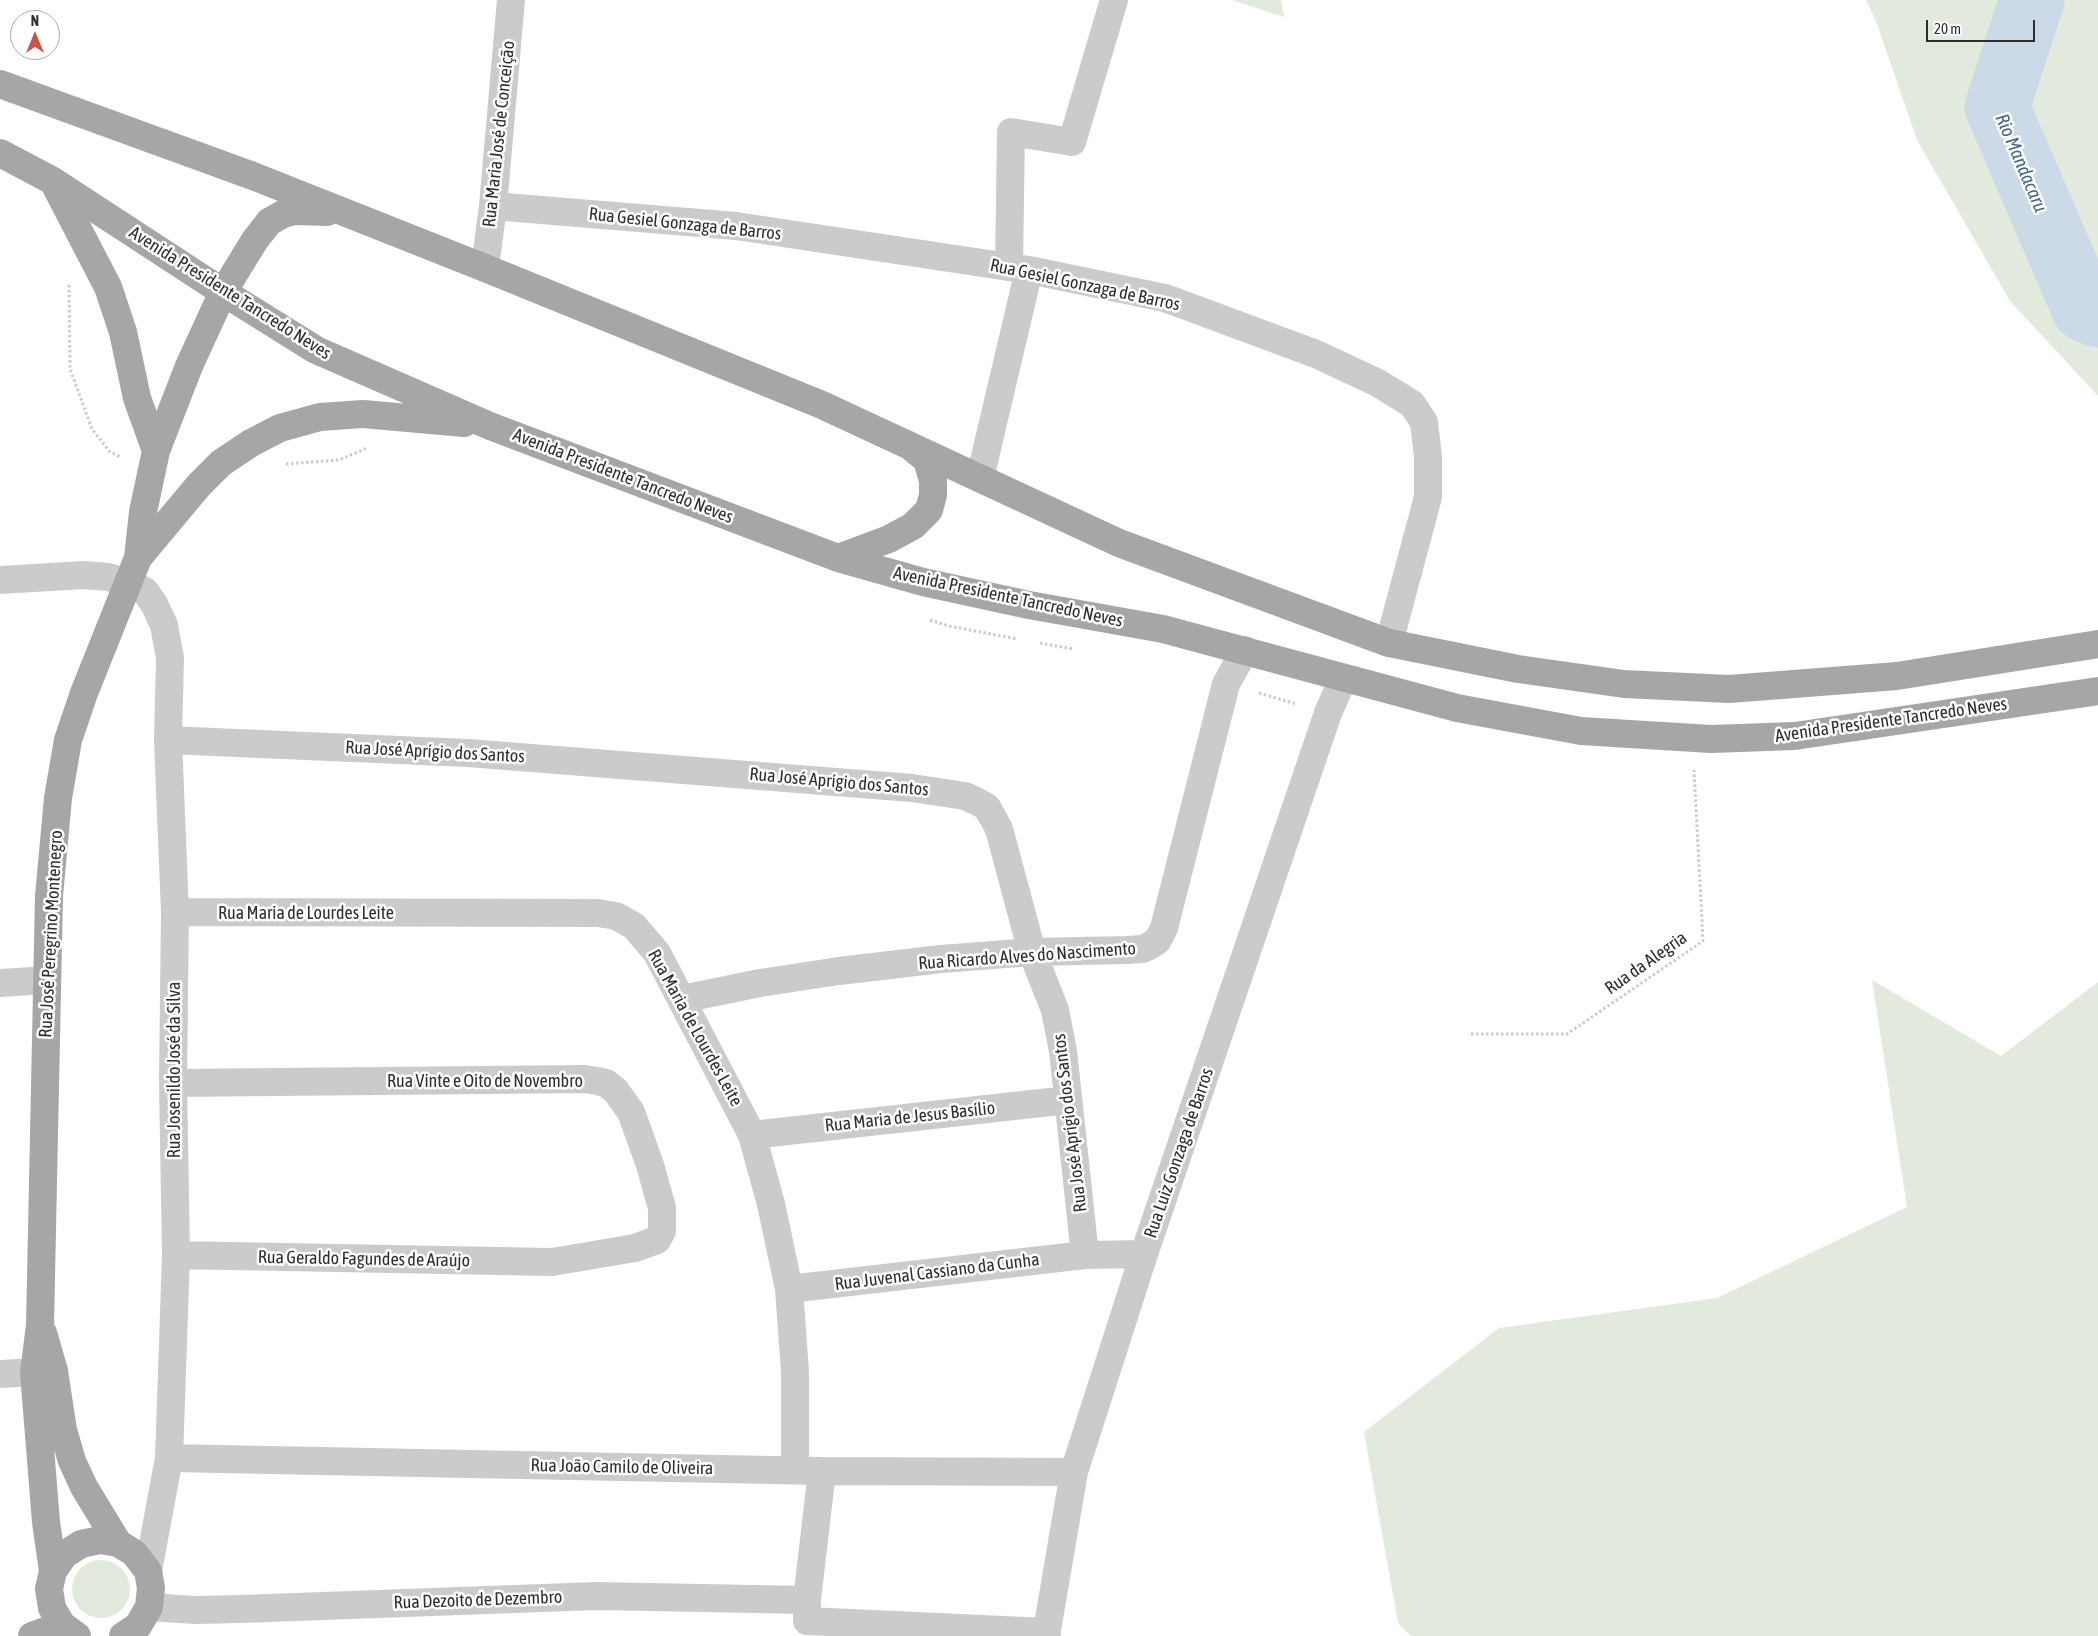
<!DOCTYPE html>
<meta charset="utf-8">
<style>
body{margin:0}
#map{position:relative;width:2098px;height:1636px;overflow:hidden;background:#fff;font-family:"Asap Condensed",sans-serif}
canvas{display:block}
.north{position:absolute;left:10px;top:10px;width:50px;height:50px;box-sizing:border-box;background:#fff;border:1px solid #ababab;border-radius:50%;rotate:0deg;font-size:14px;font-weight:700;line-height:20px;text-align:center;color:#2e2e2e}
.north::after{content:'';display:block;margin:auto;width:18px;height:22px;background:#cf5247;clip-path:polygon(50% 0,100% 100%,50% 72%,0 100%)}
.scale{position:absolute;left:1926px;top:20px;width:109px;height:22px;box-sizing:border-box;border:2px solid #2e2e2e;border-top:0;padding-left:6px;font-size:15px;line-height:18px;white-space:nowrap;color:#2e2e2e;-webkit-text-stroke:4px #fff;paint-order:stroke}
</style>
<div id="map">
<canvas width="2098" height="1636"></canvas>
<div class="north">N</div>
<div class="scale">20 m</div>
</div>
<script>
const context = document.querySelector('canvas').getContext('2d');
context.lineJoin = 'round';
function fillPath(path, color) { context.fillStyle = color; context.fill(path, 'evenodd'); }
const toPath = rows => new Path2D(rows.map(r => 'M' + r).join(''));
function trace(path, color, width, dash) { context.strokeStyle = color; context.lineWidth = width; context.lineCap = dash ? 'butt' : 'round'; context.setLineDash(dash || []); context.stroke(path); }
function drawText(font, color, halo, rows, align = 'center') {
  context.font = font + ' "Asap Condensed",sans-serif'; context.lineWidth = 5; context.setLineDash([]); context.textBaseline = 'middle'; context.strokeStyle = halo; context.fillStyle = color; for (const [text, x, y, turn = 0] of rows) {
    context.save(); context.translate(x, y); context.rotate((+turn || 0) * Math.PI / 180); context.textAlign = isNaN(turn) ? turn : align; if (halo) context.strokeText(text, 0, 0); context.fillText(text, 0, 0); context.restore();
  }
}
fillPath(toPath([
 [1232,0,1281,0,1284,17],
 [1866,0,2098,0,2098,396,2010,301,1917,140,1876,21],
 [1872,980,2001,1056,2098,982,2098,1636,1411,1636,1398,1623,1364,1432,1499,1328,1717,1298,1907,1207],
 '72 1589a29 29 0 1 1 58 0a29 29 0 1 1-58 0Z'
]), '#e2eade');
trace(toPath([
 [2032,0,1997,107,2084,309,2098,315]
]), '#ccd9e7', 65);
trace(toPath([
 [69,285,70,369,92,429,110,452,121,457],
 [286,464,339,460,367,448],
 [930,620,949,626,1017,639],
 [1040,643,1073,649],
 [1259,693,1296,704],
 [1471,1034,1567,1034,1703,941,1694,770]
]), '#cbcbcb', 3, [2.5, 2.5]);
trace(toPath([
 [493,206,736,226,1029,270,1165,298,1316,354,1378,383,1412,404,1424,422,1428,457,1428,497,1389,643],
 [1009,267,1011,132,1072,142,1114,0],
 [485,268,493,206,511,0],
 [980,478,1029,270],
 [0,580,84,575,108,577,129,583,145,591,154,604,164,625,170,658,168,740,175,912,173,1083,176,1255,169,1458,148,1571],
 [168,740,468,753,912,788,965,796,976,801,987,807,999,829,1032,952,1055,1010,1063,1051,1085,1255,1144,1254],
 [175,912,598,913,616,916,634,926,657,953,752,1135,771,1204,789,1289,795,1372,795,1470],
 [0,983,47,980],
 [682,999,760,983,839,971,941,959,1032,952,1127,950,1143,949,1151,945,1158,940,1164,928,1226,684,1245,650],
 [173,1083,585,1079,597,1081,606,1083,616,1091,631,1112,650,1165,662,1208,662,1231,657,1240,635,1248,552,1262,176,1255],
 [752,1135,1068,1100],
 [789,1289,1085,1255],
 [0,1374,54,1371],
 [169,1458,822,1471,1074,1472],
 [149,1607,195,1610,241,1609,597,1596,807,1600],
 [807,1617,807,1600,822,1471],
 [807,1621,1047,1632],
 [1046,1636,1074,1472,1144,1254,1328,713,1343,679]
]), '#cbcbcb', 28);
trace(toPath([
 [0,84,253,176,485,268,822,405,1119,543,1389,643,1518,669,1624,684,1729,689,1897,676,2098,644],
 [0,153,53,181,223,292,316,350,490,426,838,558,923,582,1029,605,1163,629,1457,708,1581,731,1711,739,1795,736,2098,691],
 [54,183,108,287,123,332,137,398,156,451],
 [138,558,199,485,221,463,251,443,280,428,320,417,363,414,464,423],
 [838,558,889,539,913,526,929,510,933,495,933,481,927,460,911,447],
 [43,1333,54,1371,63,1430,72,1461,84,1487,118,1543],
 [53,1571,46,1522,34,1373,40,1325,49,896,58,798,68,740,84,693,138,558,143,512,156,451,189,366,223,292,255,240,269,222,283,214,295,211,327,212],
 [32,1636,62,1625],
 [77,1636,62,1625,52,1608,49,1589,53,1571,64,1555,81,1544,100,1540,118,1543,134,1553,148,1571,151,1588,149,1607,138,1626,123,1636]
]), '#a6a6a6', 28);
drawText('18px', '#2e2e2e', '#fff', [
 ["Rua Maria José de Conceição",499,134,-84],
 ["Rua Gesiel Gonzaga de Barros",685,224,6],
 ["Rua Gesiel Gonzaga de Barros",1085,285,12],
 ["Avenida Presidente Tancredo Neves",230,293,32],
 ["Avenida Presidente Tancredo Neves",623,476,21],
 ["Avenida Presidente Tancredo Neves",1008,597,12],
 ["Avenida Presidente Tancredo Neves",1891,720,-8],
 ["Rua José Aprígio dos Santos",435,752,3],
 ["Rua José Aprígio dos Santos",839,782,5],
 ["Rua Maria de Lourdes Leite",306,913],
 ["Rua José Peregrino Montenegro",51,934,-87],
 ["Rua Ricardo Alves do Nascimento",1027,956,-4],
 ["Rua da Alegria",1646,963,-35],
 ["Rua Maria de Lourdes Leite",695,1028,61],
 ["Rua Josenildo José da Silva",174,1070,-90],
 ["Rua Vinte e Oito de Novembro",485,1081],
 ["Rua Maria de Jesus Basílio",910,1117,-6],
 ["Rua José Aprígio dos Santos",1070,1123,-97],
 ["Rua Luiz Gonzaga de Barros",1179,1153,-71],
 ["Rua Geraldo Fagundes de Araújo",364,1259,1],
 ["Rua Juvenal Cassiano da Cunha",937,1272,-7],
 ["Rua João Camilo de Oliveira",622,1467,1],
 ["Rua Dezoito de Dezembro",478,1600,-2]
]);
drawText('italic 19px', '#476486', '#fff', [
 ["Rio Mandacaru",2021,163,67]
]);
</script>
